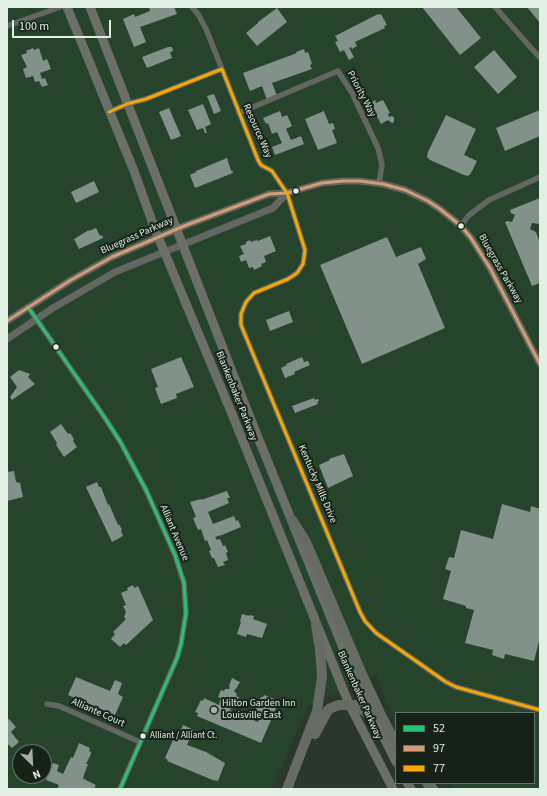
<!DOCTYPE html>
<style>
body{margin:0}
#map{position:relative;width:547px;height:796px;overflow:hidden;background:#2a382c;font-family:"Source Sans 3",sans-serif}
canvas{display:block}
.frame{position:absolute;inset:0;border:8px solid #e1f0e3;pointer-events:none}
.legend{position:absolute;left:395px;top:712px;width:140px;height:72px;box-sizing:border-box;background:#162218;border:1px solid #677469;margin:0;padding:5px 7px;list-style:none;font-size:12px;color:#e1f0e3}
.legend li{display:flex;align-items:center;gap:8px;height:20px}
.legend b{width:20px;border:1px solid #677469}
.north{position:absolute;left:12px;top:744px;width:40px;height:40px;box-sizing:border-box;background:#162218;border:1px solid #677469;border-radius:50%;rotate:156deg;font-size:11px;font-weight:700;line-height:16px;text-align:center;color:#e1f0e3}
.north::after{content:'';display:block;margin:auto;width:14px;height:18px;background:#a1b0a3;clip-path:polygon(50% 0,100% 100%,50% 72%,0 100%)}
.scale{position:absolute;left:12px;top:20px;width:99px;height:18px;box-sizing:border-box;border:2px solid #e1f0e3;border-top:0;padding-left:5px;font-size:12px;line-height:14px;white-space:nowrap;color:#e1f0e3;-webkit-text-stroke:3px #162218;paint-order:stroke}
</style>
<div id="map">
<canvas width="547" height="796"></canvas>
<div class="frame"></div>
<ul class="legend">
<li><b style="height:5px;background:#26c172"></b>52</li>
<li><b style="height:5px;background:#d39c74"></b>97</li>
<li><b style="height:5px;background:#f7a600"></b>77</li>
</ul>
<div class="north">N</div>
<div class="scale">100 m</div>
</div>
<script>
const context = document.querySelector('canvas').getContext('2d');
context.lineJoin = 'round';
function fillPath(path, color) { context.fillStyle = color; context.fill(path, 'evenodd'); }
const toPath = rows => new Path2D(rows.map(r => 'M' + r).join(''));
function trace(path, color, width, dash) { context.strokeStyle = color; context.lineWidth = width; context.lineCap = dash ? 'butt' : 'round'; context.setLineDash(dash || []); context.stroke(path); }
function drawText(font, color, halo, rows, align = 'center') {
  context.font = font + ' "Source Sans 3",sans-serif'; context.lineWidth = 4; context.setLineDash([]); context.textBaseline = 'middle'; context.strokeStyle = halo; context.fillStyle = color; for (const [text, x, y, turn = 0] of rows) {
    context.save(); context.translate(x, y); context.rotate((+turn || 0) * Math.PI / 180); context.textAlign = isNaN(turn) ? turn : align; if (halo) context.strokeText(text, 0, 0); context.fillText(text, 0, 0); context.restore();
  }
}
fillPath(toPath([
 [7,7,540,7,540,789,457,789,449,783,534,783,534,713,396,713,396,718,386,702,377,674,308,706,272,789,7,789],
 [20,752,44,752,44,776,20,776]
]), '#26442b');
fillPath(toPath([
 [149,7,174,7,177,14,140,27,146,42,134,47,123,19,134,14,135,17,150,11],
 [422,7,456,7,481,38,460,55],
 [527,7,540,7,540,23],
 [277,8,287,22,257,46,246,33,258,23,258,22],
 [378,14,379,15,381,14,387,25,384,26,385,28,355,42,357,46,352,49,351,47,349,48,354,57,349,60,344,50,340,52,335,42,338,41,335,36],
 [168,47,172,47,173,51,170,52,172,58,147,68,142,57],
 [33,48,34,50,39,48,43,61,47,59,51,69,40,73,42,79,45,78,48,85,42,87,39,81,35,82,33,76,26,78,23,69,27,67,21,55,27,53,26,51],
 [304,49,305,53,308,52,312,64,310,65,312,69,272,83,277,96,267,100,262,86,250,91,243,73,297,53,296,52],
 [494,50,517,77,498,94,474,67],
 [214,94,221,111,214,114,207,96],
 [375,100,376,103,383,100,390,113,388,114,389,117,391,116,394,117,394,122,392,123,388,120,381,124,370,103],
 [203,104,211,124,205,127,207,133,205,133,203,128,197,130,188,110],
 [169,108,181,136,171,140,159,112],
 [540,110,540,136,505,151,496,128],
 [280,111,282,117,287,115,292,126,286,129,291,140,301,136,304,144,275,155,272,147,282,143,277,132,272,134,268,123,266,124,263,118],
 [324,111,329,124,333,123,335,129,332,130,337,143,318,150,305,119],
 [446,115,476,129,464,155,477,161,471,173,468,176,464,175,430,160,427,157,428,152],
 [227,158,231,171,232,170,233,173,195,188,190,175,196,172,196,171],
 [94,181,99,192,76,203,71,192],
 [540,198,540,224,532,223,530,229,536,232,540,243,540,283,532,286,505,222,508,221,512,222,515,215,511,213,510,210],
 [96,228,100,236,102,235,103,238,79,249,74,239,89,230,89,231],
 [270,236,276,251,264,256,266,262,261,264,262,266,254,270,253,267,249,268,246,260,241,262,239,256,244,254,240,246,246,244,246,242,250,240,251,242,257,240,258,241],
 [387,237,396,257,421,247,426,259,418,264,445,328,362,364,320,265],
 [289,311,293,322,270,331,266,320],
 [181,357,194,387,176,394,177,398,161,404,155,388,158,387,151,369],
 [302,357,304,362,308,361,310,365,294,372,295,374,285,378,281,368,287,365,286,364],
 [19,370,30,374,28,377,35,384,12,400,10,397,17,387,10,377],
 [314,398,315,400,318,399,319,401,317,402,318,404,295,413,292,406],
 [61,424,68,434,70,433,74,439,73,441,77,447,64,457,56,445,57,443,50,432],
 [344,454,353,476,328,488,319,465,330,460,329,459],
 [14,471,16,482,20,483,23,497,7,501,7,472],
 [97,482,99,487,101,487,108,505,109,504,118,525,119,524,122,530,121,531,123,536,112,542,86,487],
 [227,491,230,498,227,498,229,503,208,512,213,524,234,516,236,521,238,520,241,527,222,535,215,537,217,540,220,539,223,546,225,545,228,552,226,553,228,560,223,562,225,565,218,567,214,558,212,558,209,551,211,550,207,540,205,541,201,529,198,530,193,518,196,517,190,502,201,499,201,500],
 [502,504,530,512,531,506,540,509,540,637,534,661,505,654,504,659,492,655,493,650,465,643,474,610,466,608,466,606,443,599,451,571,445,569,449,557,454,558,461,530,493,539],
 [133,585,134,588,138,586,153,620,126,645,124,643,120,647,111,639,115,634,113,632,126,619,124,617,126,612,123,606,126,605,121,593,128,590,127,588],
 [242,614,249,616,249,615,254,616,253,619,267,624,262,638,247,634,246,637,237,634,241,622,240,621],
 [76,677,110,691,115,680,122,683,118,694,123,697,115,715,68,695],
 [232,678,240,682,236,689,235,689,234,691,237,694,236,696,239,697,236,704,233,703,230,710,258,722,262,714,255,711,261,697,263,697,264,695,277,700,276,703,278,704,261,743,197,716,198,713,195,712,201,700,203,701,204,698,219,705,221,698,218,697,221,690,224,691,225,689,229,689,230,687,229,686],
 [9,719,16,727,11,732,19,742,12,748,7,743,7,720],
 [183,725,194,730,187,745,206,752,225,763,218,781,215,780,215,781,167,761,168,760,165,758,173,740,176,741],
 [79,743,90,748,89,751,91,752,91,754,86,764,88,764,83,778,84,779,96,785,94,789,57,789,59,785,46,780,53,763,59,765,57,771,63,774,71,757,73,758]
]), '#82918a');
trace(toPath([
 [192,7,198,14,206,29,222,69],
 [495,7,540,58],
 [7,26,60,7],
 [109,112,127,104,146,99,222,69,258,160,261,165,272,171,287,193,305,250,303,264,297,273,288,279,254,293,246,302,241,314,241,325,360,612,365,621,376,633,446,682,456,687,540,710],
 [239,113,338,71,352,93,378,148,382,165,379,183],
 [461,226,468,216,489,200,540,177],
 [28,307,105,418,121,443,146,490,175,555,184,583,186,613,181,644,177,658,120,789],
 [47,704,59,706,140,742]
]), '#646761', 5.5);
trace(toPath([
 [7,321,71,280,112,257,184,226,269,194,287,193,322,183,343,181,360,181,383,184,405,190,428,201,440,209,461,226,471,238,490,268,540,364],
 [7,339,53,308,115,272,273,208,287,193]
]), '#646761', 7);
trace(toPath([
 [67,7,134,171,154,227,232,414,349,704,393,789],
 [90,7,247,410,301,544,361,692,396,762],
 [407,783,411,789]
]), '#6b6f68', 9);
trace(toPath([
 [292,520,306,542,361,672,381,715,396,744],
 [315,734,328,710,331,708,339,705,357,705,373,718],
 [427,783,433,789],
 [287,789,317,711,322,676,320,650,316,625]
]), '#666c63', 10);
trace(toPath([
 [28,307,105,418,121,443,146,490,175,555,184,583,186,613,181,644,177,658,120,789]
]), '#26c172', 3);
trace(toPath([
 [7,321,71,280,112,257,184,226,269,194,287,193,322,183,343,181,360,181,383,184,405,190,428,201,440,209,461,226,471,238,490,268,540,364]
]), '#d39c74', 3);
trace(toPath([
 [109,112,127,104,146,99,222,69,258,160,261,165,272,171,287,193,305,250,303,264,297,273,288,279,254,293,246,302,241,314,241,325,360,612,365,621,376,633,446,682,456,687,540,710]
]), '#f7a600', 3);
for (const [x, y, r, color] of [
 [296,191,3.5,"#e1f0e3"],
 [461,226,3.5,"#e1f0e3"],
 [56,347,3.5,"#e1f0e3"],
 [214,710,4,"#a1b0a3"],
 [143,736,3.5,"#e1f0e3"]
]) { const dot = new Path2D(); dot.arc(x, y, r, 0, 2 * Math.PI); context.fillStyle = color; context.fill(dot); trace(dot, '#162218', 1.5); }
drawText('9px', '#e1f0e3', '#162218', [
 ["Alliant / Alliant Ct.",150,736]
], 'left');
drawText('10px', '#e1f0e3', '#162218', [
 ["Priority Way",361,94,62],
 ["Resource Way",257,131,66],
 ["Bluegrass Parkway",137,236,-24],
 ["Bluegrass Parkway",500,269,60],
 ["Blankenbaker Parkway",236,396,68],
 ["Kentucky Mills Drive",317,484,67],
 ["Alliant Avenue",174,533,67],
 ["Blankenbaker Parkway",359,695,66],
 ["Alliante Court",98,713,24]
]);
drawText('10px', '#e1f0e3', '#162218', [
 ["Hilton Garden Inn",222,704],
 ["Louisville East",222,716]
], 'left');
</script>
